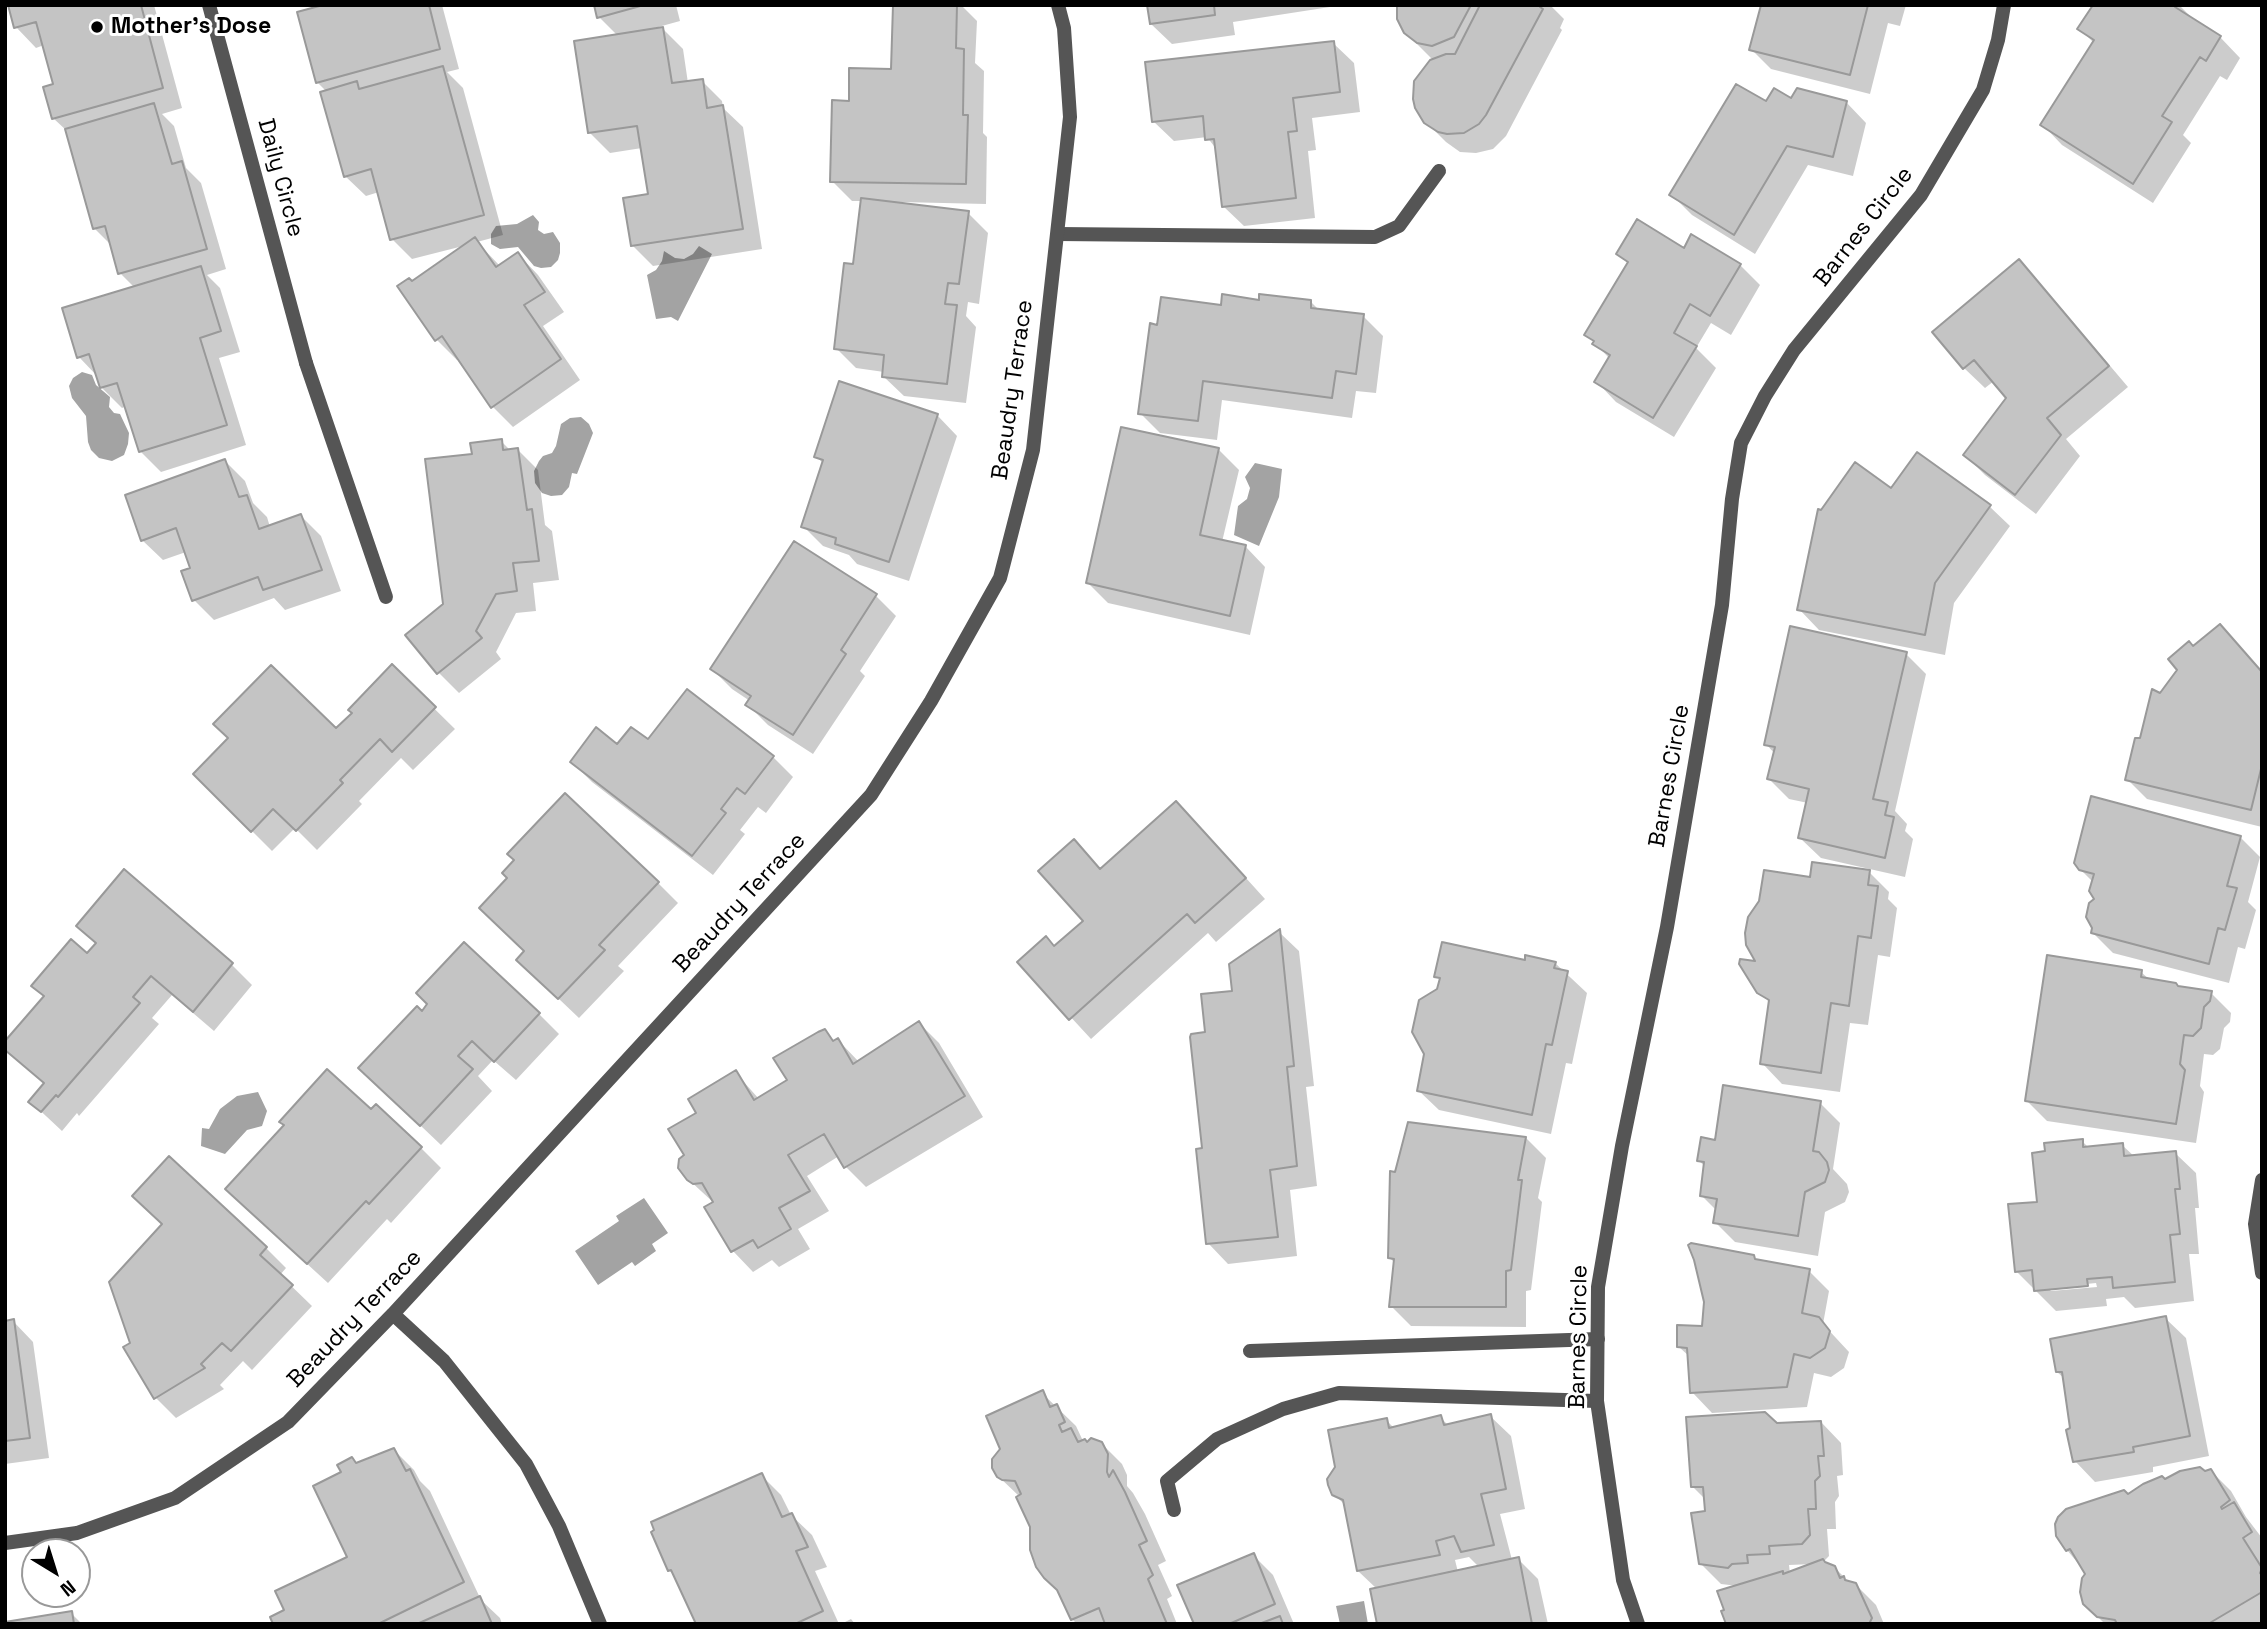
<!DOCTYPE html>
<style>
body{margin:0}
#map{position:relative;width:2267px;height:1629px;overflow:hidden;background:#fff;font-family:"Space Grotesk",sans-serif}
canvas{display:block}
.frame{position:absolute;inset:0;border:7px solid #000;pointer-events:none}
.north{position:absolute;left:21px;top:1538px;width:70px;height:70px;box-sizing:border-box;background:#fff;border:2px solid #999;border-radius:50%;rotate:142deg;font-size:19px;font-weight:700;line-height:28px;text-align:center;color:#000}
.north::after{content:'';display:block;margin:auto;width:24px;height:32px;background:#000;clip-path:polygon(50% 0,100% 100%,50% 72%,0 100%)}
</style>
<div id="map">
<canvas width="2267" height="1629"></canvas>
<div class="frame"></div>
<div class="north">N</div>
</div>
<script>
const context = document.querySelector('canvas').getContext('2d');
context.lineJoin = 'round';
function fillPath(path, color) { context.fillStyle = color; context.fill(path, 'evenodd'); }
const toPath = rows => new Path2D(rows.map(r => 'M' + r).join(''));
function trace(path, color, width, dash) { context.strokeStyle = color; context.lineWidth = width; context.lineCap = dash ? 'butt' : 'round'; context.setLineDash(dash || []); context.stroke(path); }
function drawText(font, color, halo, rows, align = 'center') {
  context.font = font + ' "Space Grotesk",sans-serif'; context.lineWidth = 6; context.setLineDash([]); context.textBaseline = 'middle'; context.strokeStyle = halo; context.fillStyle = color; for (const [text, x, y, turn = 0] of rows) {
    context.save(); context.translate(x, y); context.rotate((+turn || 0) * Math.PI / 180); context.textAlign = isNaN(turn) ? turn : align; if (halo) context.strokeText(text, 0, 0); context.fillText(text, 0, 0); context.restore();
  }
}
fillPath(toPath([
 [533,215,539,222,538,230,544,234,553,232,560,243,560,253,558,260,551,267,541,268,534,266,518,247,500,249,491,244,491,234,496,226,517,224],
 [699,246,712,254,678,321,671,317,656,319,647,275,656,270,662,261,664,251,675,258,684,259,693,254],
 [82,372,92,375,96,385,110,397,109,407,114,413,120,414,129,433,128,444,124,455,112,461,99,458,91,450,88,442,86,416,72,398,69,386,73,378],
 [581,417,589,424,593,433,577,474,572,473,569,487,562,495,551,496,542,493,535,483,534,471,539,461,543,456,552,453,556,446,561,424,570,418],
 [1255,463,1282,469,1279,497,1259,546,1234,535,1238,506,1247,499,1250,488,1245,477],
 [258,1092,267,1111,262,1126,247,1130,225,1154,201,1146,202,1128,209,1129,220,1109,237,1096],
 [644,1198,668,1233,652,1244,656,1251,635,1266,632,1262,598,1285,575,1251,619,1221,616,1216],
 [1364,1601,1368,1624,1340,1624,1336,1606]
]), '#a3a3a3');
fillPath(toPath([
 [10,5,154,5,182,108,162,114,174,126,186,168,201,183,226,269,207,275,220,288,240,352,219,358,246,445,161,472,141,452,127,406,122,408,102,388,98,377,79,357,135,288,120,273,113,247,94,228,67,131,53,118,55,85,44,45,36,48,16,27],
 [326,5,442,5,459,69,447,72,463,88,503,235,477,242,500,266,518,254,538,275,564,312,543,326,580,380,513,427,493,407,459,358,457,360,437,340,467,245,412,259,392,239,379,192,366,196,345,176,327,92,317,82],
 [596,5,676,5,680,21,651,29,651,31,663,29,683,49,688,83,702,81,722,101,723,108,743,127,762,249,653,266,632,245,650,196,642,148,610,153,590,133,618,36,599,17],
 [895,5,961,5,977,21,975,63,984,71,983,133,987,137,986,204,900,202,900,205,968,213,988,233,979,304,968,302,966,316,976,327,966,403,904,396,883,376,884,372,856,368,836,348,854,266,862,201,852,201,832,181,851,103,893,71],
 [1149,5,1330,5,1330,7,1233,22,1235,35,1172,44,1151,24],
 [1400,5,1550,5,1564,19,1560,28,1562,30,1506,136,1493,149,1476,153,1460,152,1446,142,1425,121,1434,61,1411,38],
 [1763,5,1906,5,1900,26,1888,23,1870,94,1771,69,1751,49],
 [2095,5,2179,5,2197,23,2220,37,2240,58,2227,80,2220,76,2183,135,2191,143,2153,203,2062,145,2042,124,2094,43,2080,29],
 [1333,43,1354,63,1360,112,1312,118,1316,150,1308,151,1315,218,1244,226,1223,206,1217,150,1207,137,1174,141,1153,121],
 [1791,101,1846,102,1866,123,1853,176,1808,165,1755,254,1692,215,1672,195,1767,103],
 [1618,254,1740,265,1760,285,1731,335,1711,323,1696,348,1716,368,1674,437,1616,402,1596,381,1610,359,1587,335,1629,264],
 [2019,262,2039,282,2128,387,2066,439,2080,456,2036,514,1985,475,1965,455,2008,398,1994,381,1985,388,1964,368,1935,332],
 [1260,302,1311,302,1319,310,1363,316,1383,336,1376,393,1356,391,1352,418,1222,400,1217,440,1160,433,1140,413,1159,327,1223,307],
 [937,415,957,436,909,581,857,564,849,555,823,546,803,526,824,464,816,456],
 [501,441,511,451,518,450,538,470,545,525,552,531,559,580,533,583,536,611,516,613,496,652,501,659,459,693,439,673,407,635,445,604,474,455],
 [1219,450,1239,470,1222,542,1245,546,1265,567,1250,635,1108,603,1088,583],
 [225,461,245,481,253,503,267,517,270,527,301,516,321,536,341,591,285,610,274,598,214,620,194,600,192,569,186,552,163,560,142,540],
 [1892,490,1989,506,2010,526,1954,603,1945,655,1819,630,1799,609],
 [795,543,876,596,896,616,860,671,865,676,813,754,768,725,748,705,750,701,732,689,712,669],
 [2219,626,2262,671,2262,827,2147,799,2127,779,2161,695,2194,648],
 [1906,654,1926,674,1895,811,1907,824,1905,831,1913,839,1905,877,1821,858,1800,838,1808,803,1789,799,1769,779,1775,754,1766,744],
 [392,667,455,729,413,770,401,758,359,801,362,804,317,850,295,828,272,851,195,774,336,731,354,713],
 [688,691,773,757,793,777,766,813,758,807,740,830,745,834,713,875,592,782,572,762,648,742],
 [1196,823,1265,899,1216,942,1208,933,1091,1039,1020,962,1055,948,1085,921,1074,841,1101,870],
 [2240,837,2260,857,2248,902,2256,910,2245,949,2238,947,2229,983,2113,953,2093,933,2097,900,2093,882,2080,869],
 [124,872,232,965,252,985,214,1031,172,995,152,1018,159,1024,79,1116,77,1113,62,1131,31,1102,45,1084,5,1048,45,997,33,985,88,956,97,945,78,926],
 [1869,872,1889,892,1888,899,1897,908,1890,957,1878,955,1868,1025,1850,1023,1840,1092,1782,1084,1762,1063,1770,1003,1759,991,1759,963,1811,879],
 [510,878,658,883,678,903,618,966,624,971,579,1018,539,980,527,952],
 [1279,932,1299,951,1314,1086,1306,1087,1317,1186,1290,1190,1297,1256,1228,1264,1208,1243,1204,1150,1207,1034],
 [1526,962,1555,963,1587,993,1572,1064,1566,1063,1551,1134,1439,1110,1418,1090,1441,981,1436,976],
 [2141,972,2150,980,2179,988,2211,993,2231,1013,2230,1022,2224,1028,2220,1049,2213,1055,2204,1054,2200,1086,2204,1092,2196,1143,2047,1121,2027,1101],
 [422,1013,539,1014,559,1034,516,1080,493,1060,478,1076,492,1091,441,1145,381,1088],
 [919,1023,939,1043,983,1117,866,1187,846,1167,839,1156,807,1176,829,1211,798,1229,810,1249,779,1267,772,1260,753,1272,733,1251,706,1207,714,1203,688,1179,686,1156,699,1113,735,1072,759,1099,789,1081,825,1031,835,1042,838,1040,859,1062],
 [1820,1103,1840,1123,1833,1169,1847,1184,1849,1192,1845,1202,1825,1212,1818,1256,1735,1242,1715,1222,1717,1211,1701,1195,1706,1167,1699,1161,1717,1142],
 [371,1111,421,1148,441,1168,391,1223,387,1219,328,1283,247,1209],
 [1526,1138,1546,1158,1538,1198,1542,1202,1531,1290,1526,1291,1526,1327,1411,1326,1391,1306,1396,1264,1389,1257],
 [2082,1141,2089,1148,2122,1145,2135,1157,2175,1153,2196,1173,2199,1208,2195,1208,2199,1254,2189,1254,2194,1301,2135,1308,2124,1297,2106,1299,2107,1306,2056,1311,2016,1271,2039,1203],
 [2096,1283,2097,1287,2051,1291,2048,1288],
 [164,1225,266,1248,286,1268,280,1275,312,1306,252,1370,243,1361,220,1385,224,1389,176,1418,156,1398,132,1344],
 [1753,1257,1758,1262,1809,1271,1829,1291,1823,1324,1849,1352,1844,1368,1831,1377,1814,1373,1807,1407,1712,1413,1692,1392,1690,1357,1679,1347,1703,1328],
 [2165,1318,2186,1338,2209,1456,2153,1467,2153,1472,2095,1482,2075,1461,2065,1379,2057,1372],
 [13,1321,33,1342,49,1458,5,1464,5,1323],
 [1042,1393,1076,1426,1083,1441,1087,1444,1101,1443,1122,1464,1127,1475,1127,1486,1133,1493,1145,1514,1166,1561,1158,1565,1172,1596,1167,1599,1177,1624,1077,1624,1072,1619,1020,1497,998,1476],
 [1490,1416,1511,1436,1525,1509,1500,1514,1512,1560,1518,1559,1538,1579,1548,1624,1379,1624,1377,1589,1358,1571,1346,1506,1334,1494,1386,1420,1394,1428,1440,1417,1449,1426],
 [1469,1557,1479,1567,1458,1572,1455,1560],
 [1821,1422,1841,1443,1843,1475,1837,1476,1839,1496,1835,1502,1836,1529,1827,1529,1829,1556,1824,1561,1834,1567,1850,1583,1855,1584,1876,1605,1884,1624,1728,1624,1738,1586,1721,1584,1701,1564,1707,1513,1706,1500,1693,1487,1776,1425],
 [1813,1564,1790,1574,1789,1565],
 [394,1450,414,1470,420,1481,430,1491,481,1600,500,1618,502,1624,275,1624,287,1611,349,1558,357,1465],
 [2211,1471,2231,1491,2246,1517,2262,1538,2262,1624,2105,1624,2084,1603,2087,1574,2067,1550,2128,1496,2165,1481],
 [761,1475,781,1495,791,1515,812,1535,827,1567,815,1571,839,1624,698,1624,677,1578,669,1570],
 [1253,1555,1273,1575,1294,1624,1196,1624],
 [71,1613,82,1624,7,1624],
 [851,1619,855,1624,841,1624]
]), '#0003');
const building = toPath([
 [8,5,141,5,163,88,52,119,43,87,53,84,36,22,14,28,8,5],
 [323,5,429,5,440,49,316,83,297,12,323,5],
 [594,5,644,5,597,18,594,5],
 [893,5,957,5,956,48,964,49,963,115,968,115,966,184,830,182,832,100,849,101,849,68,891,69,893,5],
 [1147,5,1214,5,1215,15,1150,24,1147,5],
 [1397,5,1471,5,1454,37,1432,46,1417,43,1404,33,1397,19,1397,5],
 [1480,5,1541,5,1540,7,1543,9,1486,115,1479,124,1464,133,1447,134,1438,132,1424,123,1415,108,1413,99,1414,81,1430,60,1446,54,1455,54,1480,5],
 [1761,5,1868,5,1850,75,1749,50,1761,5],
 [2093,5,2176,5,2175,7,2221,36,2206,61,2200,57,2162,116,2172,122,2133,184,2040,125,2094,40,2077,29,2093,5],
 [663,27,672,83,703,79,707,108,723,105,743,229,631,246,623,198,648,194,637,126,588,133,574,41,663,27],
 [1334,41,1340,92,1293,98,1297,131,1288,132,1296,198,1222,207,1214,139,1205,140,1203,116,1152,122,1145,62,1334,41],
 [443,66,484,215,390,240,371,169,344,177,320,92,357,81,359,89,443,66],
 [1736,84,1766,101,1774,88,1791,98,1797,88,1847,101,1833,157,1787,146,1734,235,1669,195,1736,84],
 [154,103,172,164,182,161,207,249,118,274,105,226,93,229,65,129,154,103],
 [861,198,969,211,959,284,948,283,945,304,957,305,947,384,882,377,884,355,834,349,844,263,853,264,861,198],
 [1637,219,1684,248,1691,234,1741,264,1710,316,1690,304,1674,333,1697,346,1653,418,1594,382,1610,355,1592,344,1594,341,1584,335,1628,262,1616,254,1637,219],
 [475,237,496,267,518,252,545,292,524,305,561,359,491,408,442,336,435,341,397,286,409,278,412,281,475,237],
 [2019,259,2109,366,2047,418,2061,435,2015,495,1963,455,2006,398,1974,360,1963,369,1932,332,2019,259],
 [201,266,221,331,200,338,227,425,139,452,117,383,100,388,89,354,77,358,62,308,201,266],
 [1222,294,1259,300,1259,294,1311,300,1311,308,1364,314,1356,374,1336,371,1332,398,1203,381,1198,421,1138,414,1150,323,1157,325,1161,297,1221,305,1222,294],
 [839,381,938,414,889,562,835,544,836,538,801,527,823,460,814,457,839,381],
 [1121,427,1219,448,1200,535,1246,545,1230,616,1086,583,1121,427],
 [502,439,503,450,518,448,527,510,532,509,539,561,513,563,517,591,496,594,476,631,482,638,437,674,405,635,443,604,425,459,472,454,470,443,502,439],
 [1917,452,1991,505,1935,583,1925,635,1797,610,1818,509,1821,510,1855,462,1891,488,1917,452],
 [225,459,239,497,247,495,259,529,301,514,322,570,263,590,258,577,192,601,181,571,190,568,176,528,141,541,125,495,225,459],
 [794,541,877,594,841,650,846,654,793,735,745,705,751,696,710,669,794,541],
 [2220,624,2262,672,2262,765,2251,810,2125,780,2135,738,2140,738,2152,689,2160,693,2177,670,2168,659,2189,641,2193,646,2220,624],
 [1790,626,1907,652,1873,799,1888,802,1885,815,1894,817,1885,858,1798,838,1809,789,1767,779,1775,747,1764,745,1790,626],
 [392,664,436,707,392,752,380,739,340,780,343,783,296,831,273,809,251,832,193,774,228,738,213,724,271,665,336,728,352,713,348,710,392,664],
 [687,689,774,756,745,794,737,788,721,809,726,813,692,856,570,762,596,727,617,744,631,727,648,739,687,689],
 [565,793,659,882,599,945,605,950,558,999,516,960,524,951,479,908,507,878,502,873,514,860,507,854,565,793],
 [2091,796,2241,836,2227,886,2237,888,2225,930,2218,928,2209,964,2091,933,2092,928,2086,917,2089,903,2094,899,2089,891,2094,874,2079,870,2074,863,2091,796],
 [1176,801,1246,878,1195,923,1187,914,1069,1020,1017,962,1046,936,1054,946,1083,921,1038,871,1074,839,1100,869,1176,801],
 [1812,862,1870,870,1868,885,1878,886,1871,938,1858,936,1849,1006,1831,1003,1821,1073,1760,1064,1769,1000,1757,993,1739,964,1740,959,1755,961,1746,945,1745,933,1748,917,1759,901,1764,870,1810,877,1812,862],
 [124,869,233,963,193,1012,151,976,133,997,140,1003,58,1097,56,1095,41,1112,28,1102,44,1083,5,1050,5,1041,44,996,31,986,71,939,87,953,96,943,76,926,124,869],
 [1280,929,1294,1066,1287,1067,1297,1166,1270,1170,1278,1237,1206,1244,1196,1149,1202,1148,1190,1037,1191,1034,1205,1032,1201,994,1232,991,1229,964,1280,929],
 [464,942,540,1013,494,1062,472,1041,458,1056,473,1069,420,1126,358,1068,417,1006,422,1011,427,1004,416,993,464,942],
 [1442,942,1525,960,1525,955,1556,962,1554,968,1568,971,1552,1045,1546,1044,1532,1115,1417,1091,1424,1054,1412,1032,1419,1000,1437,989,1440,978,1434,977,1442,942],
 [2047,955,2142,970,2141,977,2176,983,2178,986,2212,991,2210,1001,2204,1007,2201,1028,2193,1036,2184,1035,2180,1064,2185,1070,2176,1124,2025,1101,2047,955],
 [919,1021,965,1096,844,1168,824,1134,788,1155,810,1191,779,1208,791,1229,758,1248,753,1240,731,1252,704,1207,713,1202,702,1183,693,1184,687,1180,678,1168,679,1159,684,1155,668,1129,696,1113,688,1099,736,1070,754,1100,787,1080,773,1058,818,1032,825,1029,833,1041,838,1038,853,1064,919,1021],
 [327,1069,371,1109,376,1104,422,1147,369,1204,366,1201,307,1264,225,1189,284,1125,279,1122,327,1069],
 [1723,1085,1821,1101,1813,1151,1819,1152,1827,1162,1829,1170,1825,1182,1805,1192,1798,1236,1713,1223,1717,1199,1700,1196,1704,1162,1697,1161,1701,1137,1715,1140,1723,1085],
 [1408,1122,1526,1137,1518,1180,1522,1180,1511,1270,1506,1271,1506,1307,1389,1307,1394,1259,1388,1258,1390,1171,1395,1172,1408,1122],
 [2083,1139,2083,1147,2123,1143,2124,1156,2176,1151,2180,1189,2175,1189,2180,1234,2170,1235,2175,1282,2113,1288,2112,1277,2087,1279,2088,1286,2034,1291,2032,1270,2015,1272,2008,1204,2037,1202,2032,1153,2045,1151,2044,1143,2083,1139],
 [169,1156,267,1247,260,1255,293,1285,231,1351,222,1343,201,1364,205,1368,154,1399,123,1347,130,1343,109,1282,162,1224,132,1196,169,1156],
 [1691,1243,1754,1255,1755,1259,1810,1269,1802,1313,1819,1317,1830,1331,1825,1348,1810,1358,1794,1354,1787,1387,1690,1393,1687,1348,1677,1347,1677,1325,1702,1326,1704,1302,1694,1260,1688,1245,1691,1243],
 [2166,1316,2190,1436,2133,1447,2134,1452,2073,1462,2066,1430,2070,1428,2062,1372,2056,1372,2050,1339,2166,1316],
 [14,1319,30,1438,5,1441,5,1321,14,1319],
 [1043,1390,1050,1407,1057,1404,1065,1422,1059,1425,1062,1432,1071,1428,1078,1442,1085,1439,1087,1442,1091,1438,1102,1442,1108,1454,1107,1472,1109,1477,1113,1470,1125,1492,1147,1541,1139,1545,1153,1575,1148,1579,1167,1624,1105,1624,1099,1608,1071,1620,1057,1590,1044,1578,1036,1567,1030,1550,1030,1527,1016,1497,1021,1494,1015,1481,1002,1480,997,1477,992,1468,992,1459,1000,1449,986,1416,1043,1390],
 [1765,1412,1777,1423,1821,1421,1824,1456,1818,1456,1820,1476,1815,1481,1816,1509,1808,1509,1810,1535,1802,1544,1769,1546,1770,1554,1747,1555,1748,1563,1732,1564,1728,1568,1699,1564,1691,1513,1705,1511,1703,1487,1691,1487,1686,1417,1765,1412],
 [1491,1414,1506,1489,1481,1494,1494,1545,1461,1552,1454,1536,1436,1541,1440,1555,1357,1571,1343,1500,1332,1495,1328,1485,1327,1479,1335,1467,1328,1430,1387,1418,1389,1428,1441,1415,1444,1425,1491,1414],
 [394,1448,406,1471,410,1469,464,1582,378,1624,273,1624,270,1617,284,1610,275,1591,347,1557,313,1486,341,1472,337,1465,352,1457,356,1463,394,1448],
 [2200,1467,2205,1471,2211,1469,2230,1500,2221,1507,2222,1509,2234,1502,2252,1532,2243,1538,2262,1568,2260,1573,2262,1575,2262,1592,2208,1624,2117,1624,2115,1620,2097,1617,2083,1604,2080,1592,2082,1578,2085,1574,2070,1549,2066,1551,2056,1536,2055,1524,2058,1517,2066,1509,2124,1490,2128,1494,2143,1484,2162,1476,2165,1479,2180,1471,2200,1467],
 [762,1473,782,1517,792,1513,808,1547,796,1551,823,1611,795,1624,696,1624,671,1570,668,1571,651,1532,654,1530,651,1522,762,1473],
 [1254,1553,1275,1604,1229,1624,1194,1624,1177,1585,1254,1553],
 [1519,1557,1532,1624,1377,1624,1370,1589,1519,1557],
 [1823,1559,1825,1562,1835,1566,1840,1578,1844,1576,1845,1580,1856,1583,1872,1618,1869,1624,1726,1624,1721,1611,1724,1610,1717,1591,1783,1571,1783,1574,1823,1559],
 [480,1596,492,1624,417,1624,480,1596],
 [72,1611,74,1624,6,1624,5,1622,72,1611],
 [1280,1616,1283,1624,1259,1624,1280,1616]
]);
fillPath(building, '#c4c4c4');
trace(building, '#999', 2);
trace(toPath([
 [1058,234,1375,237,1399,226,1439,171],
 [306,363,386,597],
 [1250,1351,1598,1339],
 [1174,1510,1167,1481,1217,1439,1283,1409,1339,1393,1597,1401]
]), '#555', 14);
trace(toPath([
 [209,5,306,363],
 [2262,1180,2255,1224,2262,1273],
 [393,1314,444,1361,526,1464,559,1526,600,1624],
 [5,1543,77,1533,175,1498,288,1422,393,1314,871,795,931,701,1000,578,1033,450,1070,117,1064,28,1058,5],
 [1638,1624,1623,1580,1597,1401,1598,1287,1622,1146,1667,927,1722,605,1732,499,1741,443,1765,396,1794,350,1921,195,1983,90,1998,40,2004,5]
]), '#555', 14);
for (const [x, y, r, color] of [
 [97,27,7,"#000"]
]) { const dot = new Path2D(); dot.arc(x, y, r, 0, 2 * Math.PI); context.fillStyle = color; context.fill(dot); trace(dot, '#fff', 2.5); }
drawText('bold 23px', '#000', '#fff', [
 ["Mother's Dose",111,27]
], 'left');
drawText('23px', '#000', '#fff', [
 ["Daily Circle",280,178,75],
 ["Barnes Circle",1864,227,-52],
 ["Beaudry Terrace",1013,390,-82],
 ["Barnes Circle",1670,776,-80],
 ["Beaudry Terrace",740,903,-47],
 ["Beaudry Terrace",355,1319,-46],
 ["Barnes Circle",1579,1337,-89]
]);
</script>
